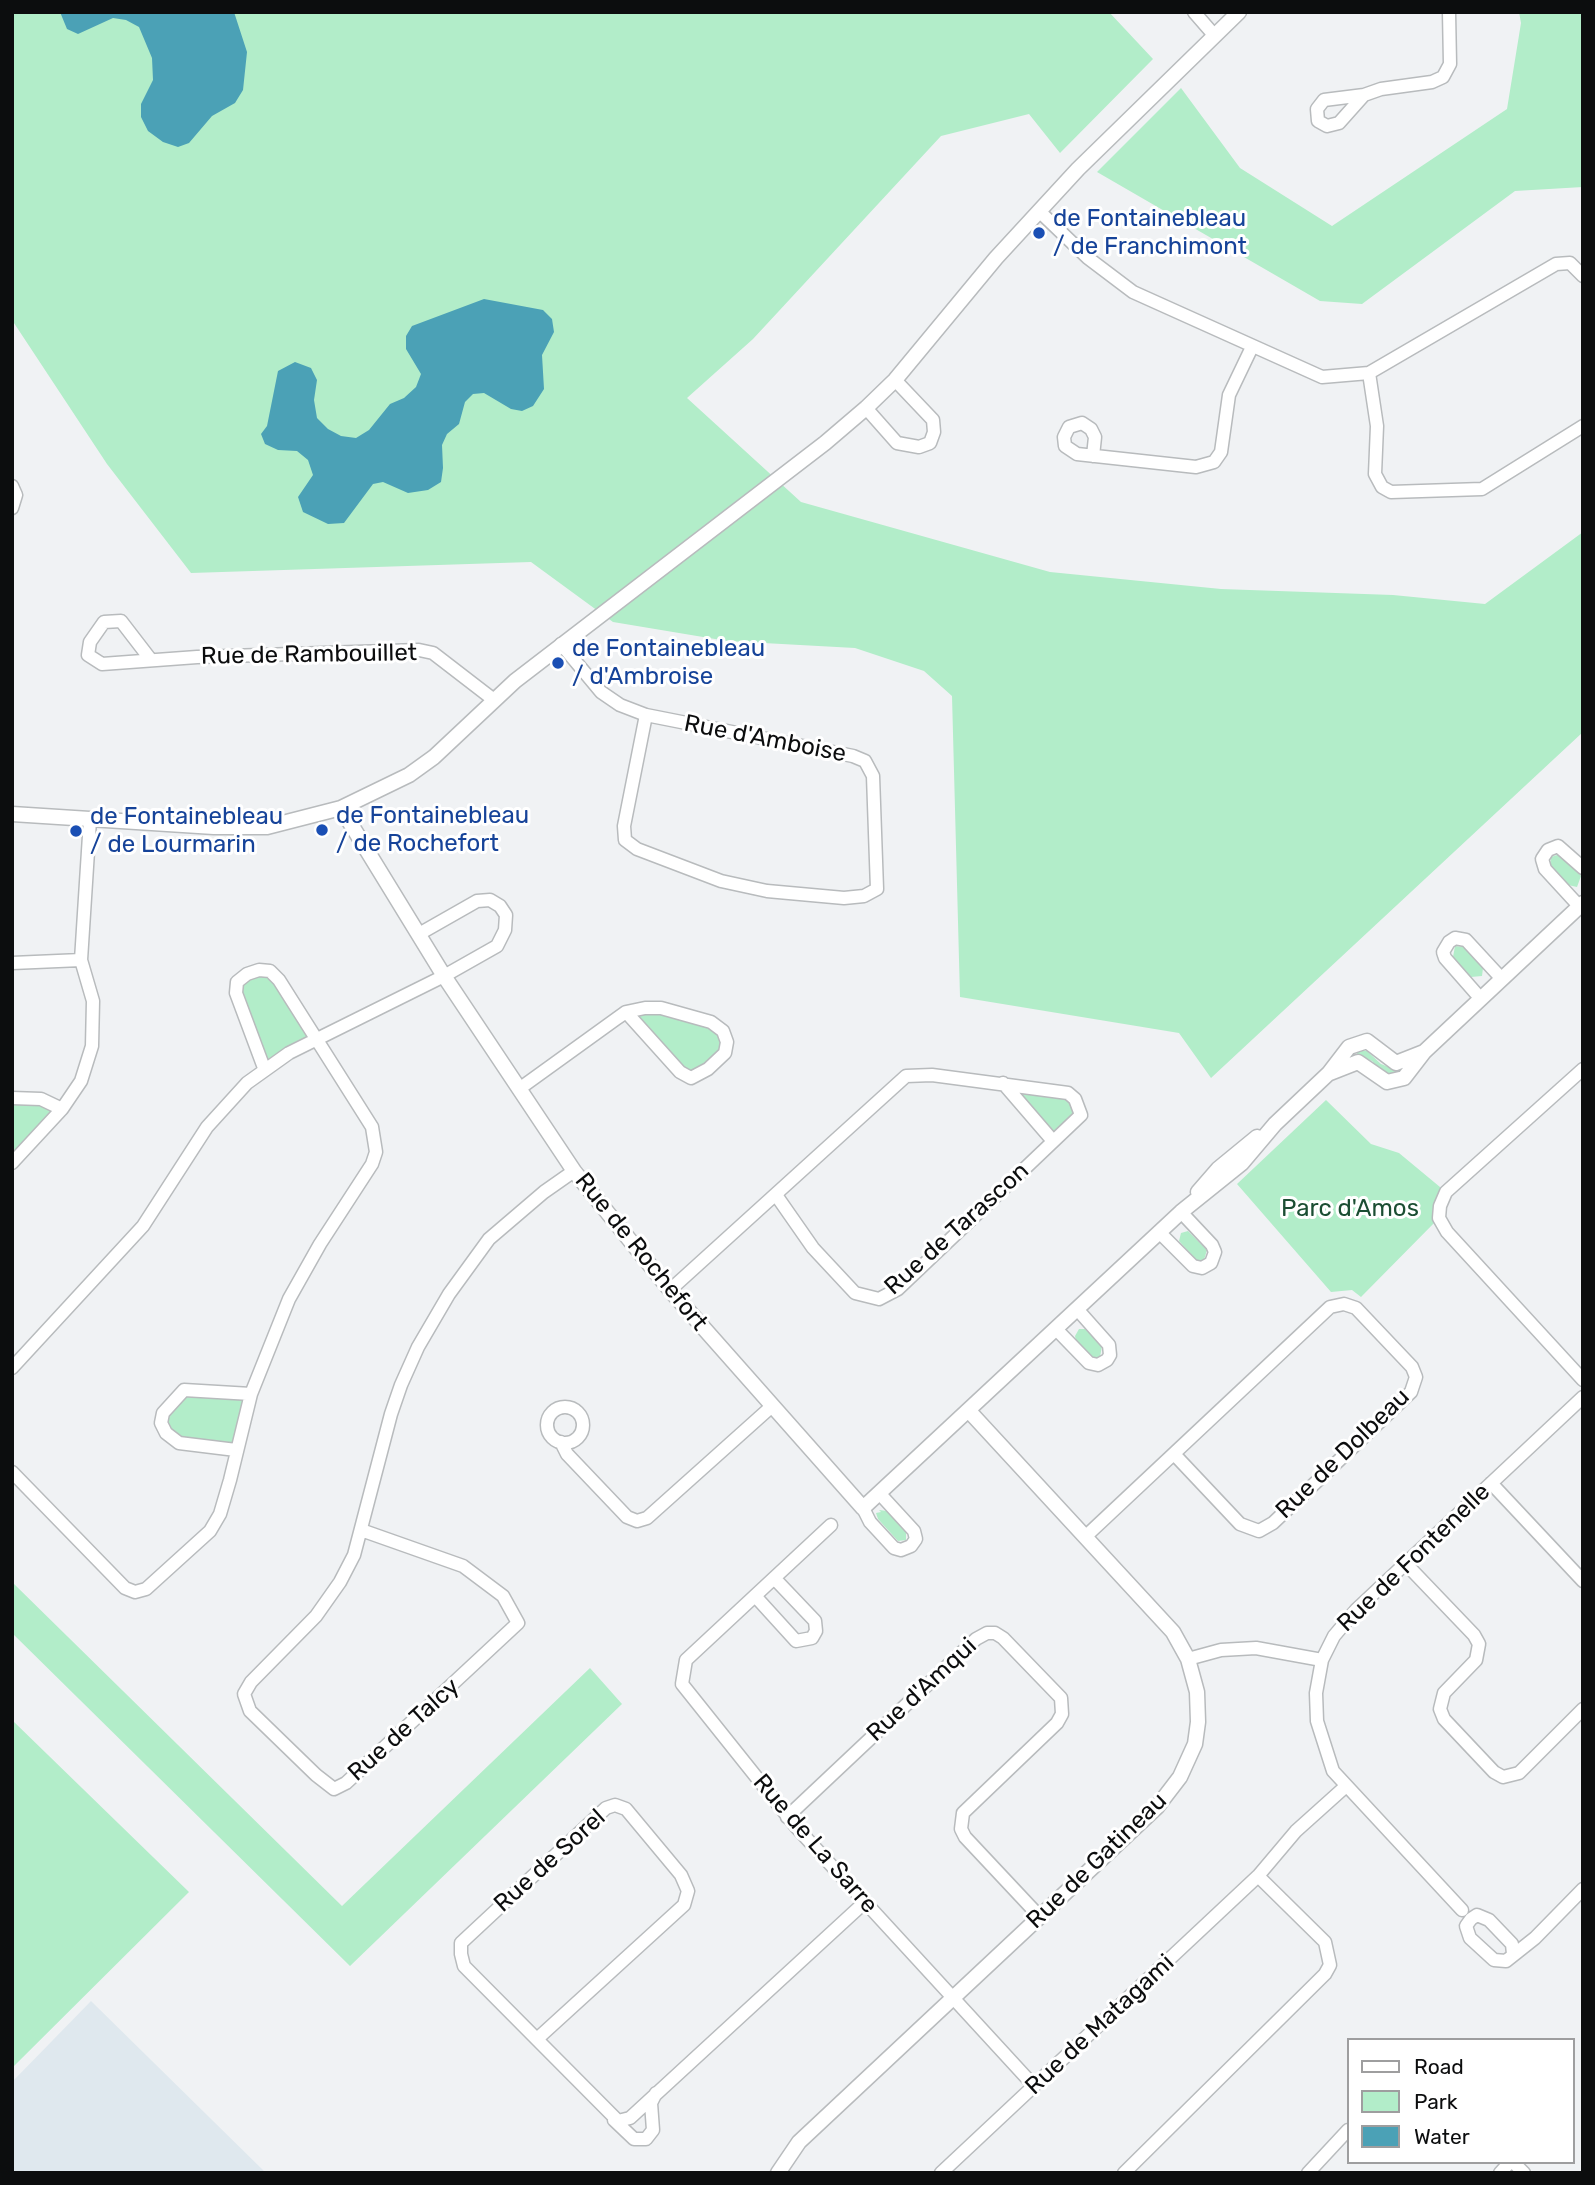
<!DOCTYPE html>
<style>
body{margin:0}
#map{position:relative;width:1595px;height:2185px;overflow:hidden;background:#f0f2f4;font-family:Rubik,sans-serif}
canvas{display:block}
.frame{position:absolute;inset:0;border:14px solid #0c0d0e;pointer-events:none}
.legend{position:absolute;left:1347px;top:2038px;width:228px;height:126px;box-sizing:border-box;background:#fff;border:2px solid #9e9e9f;margin:0;padding:9px 12px;list-style:none;font-size:21px;color:#0c0d0e}
.legend li{display:flex;align-items:center;gap:14px;height:35px}
.legend b{width:35px;border:2px solid #9e9e9f}
</style>
<div id="map">
<canvas width="1595" height="2185"></canvas>
<div class="frame"></div>
<ul class="legend">
<li><b style="height:9px;background:#fff"></b>Road</li>
<li><b style="height:19px;background:#b2edc9"></b>Park</li>
<li><b style="height:19px;background:#4ba1b6"></b>Water</li>
</ul>
</div>
<script>
const context = document.querySelector('canvas').getContext('2d');
context.lineJoin = 'round';
function fillPath(path, color) { context.fillStyle = color; context.fill(path, 'evenodd'); }
const toPath = rows => new Path2D(rows.map(r => 'M' + r).join(''));
function trace(path, color, width, dash) { context.strokeStyle = color; context.lineWidth = width; context.lineCap = dash ? 'butt' : 'round'; context.setLineDash(dash || []); context.stroke(path); }
function drawText(font, color, halo, rows, align = 'center') {
  context.font = font + ' Rubik,sans-serif'; context.lineWidth = 6; context.setLineDash([]); context.textBaseline = 'middle'; context.strokeStyle = halo; context.fillStyle = color; for (const [text, x, y, turn = 0] of rows) {
    context.save(); context.translate(x, y); context.rotate((+turn || 0) * Math.PI / 180); context.textAlign = isNaN(turn) ? turn : align; if (halo) context.strokeText(text, 0, 0); context.fillText(text, 0, 0); context.restore();
  }
}
fillPath(toPath([
 [91,2001,266,2173,12,2173,12,2082]
]), '#dfe8ee');
fillPath(toPath([
 [12,12,1109,12,1153,59,1060,153,1029,114,941,136,753,339,687,398,801,502,1050,572,1221,589,1393,595,1485,604,1583,532,1583,732,1211,1078,1179,1033,960,997,952,696,924,671,855,648,727,641,613,622,531,562,191,573,107,464,12,320],
 [1519,12,1582,12,1583,187,1515,191,1362,304,1320,301,1097,172,1181,88,1240,168,1332,226,1507,109,1521,23],
 [1560,854,1581,876,1577,887,1568,885,1550,865,1551,857],
 [1455,946,1464,947,1483,968,1482,976,1471,977,1453,957],
 [270,971,314,1039,264,1068,237,982],
 [645,1008,723,1031,725,1053,691,1078,626,1012],
 [1357,1050,1367,1051,1381,1064,1396,1070,1397,1075,1383,1073,1372,1061,1357,1055],
 [1003,1083,1068,1093,1081,1115,1053,1141],
 [12,1098,62,1109,12,1163],
 [1326,1100,1371,1144,1399,1153,1446,1192,1439,1218,1361,1297,1352,1290,1331,1292,1237,1184],
 [1188,1231,1207,1250,1204,1260,1196,1260,1179,1241,1181,1233],
 [1079,1329,1085,1329,1102,1346,1100,1357,1093,1358,1076,1341,1075,1336],
 [184,1390,251,1394,236,1450,172,1440,163,1413],
 [879,1510,887,1511,906,1532,906,1540,898,1541,878,1519,876,1513,881,1512],
 [12,1582,342,1906,590,1668,622,1704,350,1966,12,1633],
 [12,1720,189,1892,12,2068]
]), '#b2edc9');
fillPath(toPath([
 [60,12,234,12,247,52,243,90,235,103,212,116,189,143,178,147,163,142,148,131,141,117,141,104,153,80,152,58,139,27,126,20,113,18,78,34,67,29],
 [484,299,543,310,552,319,554,332,542,355,544,389,533,406,522,411,511,409,484,393,473,394,465,402,459,424,447,434,442,445,443,468,441,482,428,490,408,493,383,482,373,484,344,523,328,524,303,512,298,497,313,475,308,460,297,451,278,450,265,444,261,434,267,426,278,371,295,362,311,368,317,380,314,400,317,418,328,429,341,436,356,438,369,430,390,404,404,398,416,387,421,374,406,349,406,336,412,326]
]), '#4ba1b6');
const minor = toPath([
 [1194,12,1214,35],
 [1364,95,1339,123,1327,126,1318,121,1317,109,1324,100,1364,95,1381,89,1432,82,1443,77,1450,64,1449,12],
 [1039,211,1088,258,1133,292,1322,377,1369,373,1556,264,1570,263,1583,276],
 [1369,373,1377,426,1375,474,1382,487,1391,492,1482,489,1583,426],
 [866,408,897,443,919,447,930,443,934,432,933,420,895,380],
 [1093,456,1095,437,1091,429,1082,423,1069,427,1064,437,1065,446,1077,454,1196,467,1214,462,1221,452,1229,395,1252,347],
 [12,486,16,495,12,508],
 [561,644,601,692,620,705,646,715,853,756,865,761,873,776,877,889,864,896,844,898,767,891,721,881,637,849,625,840,624,826,646,715],
 [151,660,121,621,104,622,90,642,88,655,102,664,197,657,419,650,433,653,494,700],
 [1579,906,1545,869,1542,859,1548,850,1558,846,1583,868],
 [12,963,81,960],
 [1481,999,1445,958,1443,952,1449,942,1455,938,1466,940,1502,979],
 [1583,1069,1446,1192,1440,1206,1439,1218,1447,1232,1583,1380],
 [1003,1083,1053,1141],
 [519,1089,616,1019,626,1012,645,1008,661,1008,711,1022,723,1031,727,1042,725,1053,708,1069,691,1078,680,1072,626,1012],
 [12,1098,41,1099,62,1109],
 [12,1163,62,1109,81,1081,92,1046,93,1001,81,960,90,820],
 [1159,1232,1193,1266,1202,1268,1211,1263,1215,1252,1212,1245,1181,1212],
 [670,1290,906,1076,932,1075,1068,1093,1075,1099,1081,1115,898,1289,879,1299,855,1293,813,1248,776,1195],
 [1056,1329,1089,1363,1098,1365,1107,1360,1110,1355,1109,1345,1077,1309],
 [12,1368,143,1226,207,1127,247,1083,289,1053,444,976,497,946,505,930,506,915,500,906,490,900,477,901,419,934],
 '547 1425a18 18 0 1 1 36 0a18 18 0 1 1-36 0Z',
 [561,1442,567,1454,627,1517,637,1521,647,1518,771,1407],
 [236,1450,179,1443,166,1433,161,1423,163,1413,184,1390,251,1394],
 [12,1472,125,1588,135,1592,146,1589,210,1531,220,1514,230,1480,251,1394,289,1299,320,1244,372,1164,376,1152,372,1127,279,980,270,971,259,970,247,974,237,982,236,993,264,1068],
 [1491,1483,1583,1581],
 [863,1508,870,1522,894,1548,901,1550,911,1546,916,1539,914,1531,880,1494],
 [831,1525,686,1660,682,1684,797,1828,1034,2086],
 [361,1530,463,1566,503,1596,518,1623,346,1783,334,1789,316,1775,250,1711,244,1694,251,1682,316,1616,340,1582,354,1555,391,1414,401,1385,418,1347,449,1294,489,1239,544,1192,574,1171],
 [1086,1536,1330,1307,1344,1304,1356,1308,1412,1367,1416,1377,1411,1392,1273,1523,1259,1531,1240,1524,1174,1454],
 [1406,1564,1474,1635,1479,1644,1476,1660,1444,1693,1440,1709,1444,1719,1494,1772,1503,1777,1519,1773,1583,1709],
 [756,1597,796,1641,812,1638,816,1631,815,1621,775,1579],
 [1188,1659,1221,1650,1256,1648,1322,1660],
 [787,1817,976,1639,987,1633,995,1633,1003,1638,1061,1698,1062,1714,1057,1723,963,1813,961,1829,965,1837,1040,1917],
 [1258,1876,1296,1831,1345,1787],
 [1462,1910,1333,1771,1317,1721,1316,1693,1322,1660,1334,1636,1356,1610,1583,1397],
 [1513,1954,1512,1944,1489,1920,1477,1915,1471,1919,1466,1926,1470,1938,1494,1960,1506,1961,1535,1938,1583,1889],
 [537,2039,684,1905,688,1891,681,1875,626,1809,615,1805,606,1808,461,1943,461,1954,464,1966,618,2121,630,2118,865,1902],
 [614,2120,634,2139,646,2139,653,2130,651,2103,656,2093],
 [1513,2162,1524,2173],
 [941,2173,1258,1876,1325,1942,1330,1965,1325,1974,1124,2173],
 [1308,2173,1348,2130],
 [1500,2173,1510,2162]
]);
const tertiary = toPath([
 [341,808,444,976,574,1171,670,1290,863,1508,1181,1212,1242,1163,1275,1124,1329,1073,1349,1047,1367,1041,1396,1063,1424,1052],
 [12,814,214,827,267,827,341,808,409,775,434,757,515,681,825,443,866,408,895,380,996,258,1078,169,1239,12],
 [1330,1073,1358,1062,1387,1082,1404,1078,1424,1052,1583,903],
 [1198,1192,1218,1169,1257,1137],
 [778,2173,799,2142,1157,1807,1180,1777,1195,1744,1198,1722,1197,1692,1188,1659,1173,1632,969,1411]
]);
trace(minor, '#b8bbbd', 15);
trace(tertiary, '#b8bbbd', 17);
trace(minor, '#fff', 12);
trace(tertiary, '#fff', 14);
for (const [x, y, r, color] of [
 [1039,233,7,"#1a4fb4"],
 [558,663,7,"#1a4fb4"],
 [322,830,7,"#1a4fb4"],
 [76,831,7,"#1a4fb4"]
]) { const dot = new Path2D(); dot.arc(x, y, r, 0, 2 * Math.PI); context.fillStyle = color; context.fill(dot); trace(dot, '#fff', 2.5); }
drawText('24px', '#164399', '#fff', [
 ["de Fontainebleau",1053,219],
 ["/ de Franchimont",1053,247],
 ["de Fontainebleau",572,649],
 ["/ d'Ambroise",572,677],
 ["de Fontainebleau",336,816],
 ["/ de Rochefort",336,844],
 ["de Fontainebleau",90,817],
 ["/ de Lourmarin",90,845]
], 'left');
drawText('24px', '#0c0d0e', '#fff', [
 ["Rue de Rambouillet",309,655,-1],
 ["Rue d'Amboise",765,739,11],
 ["Rue de Tarascon",957,1229,-42],
 ["Rue de Rochefort",641,1252,51],
 ["Rue de Dolbeau",1343,1454,-44],
 ["Rue de Fontenelle",1414,1558,-44],
 ["Rue d'Amqui",922,1690,-43],
 ["Rue de Talcy",404,1730,-42],
 ["Rue de La Sarre",815,1844,49],
 ["Rue de Sorel",550,1861,-42],
 ["Rue de Gatineau",1097,1861,-44],
 ["Rue de Matagami",1100,2025,-43]
]);
drawText('24px', '#1b4e33', '#fff', [
 ["Parc d'Amos",1350,1209]
]);
</script>
